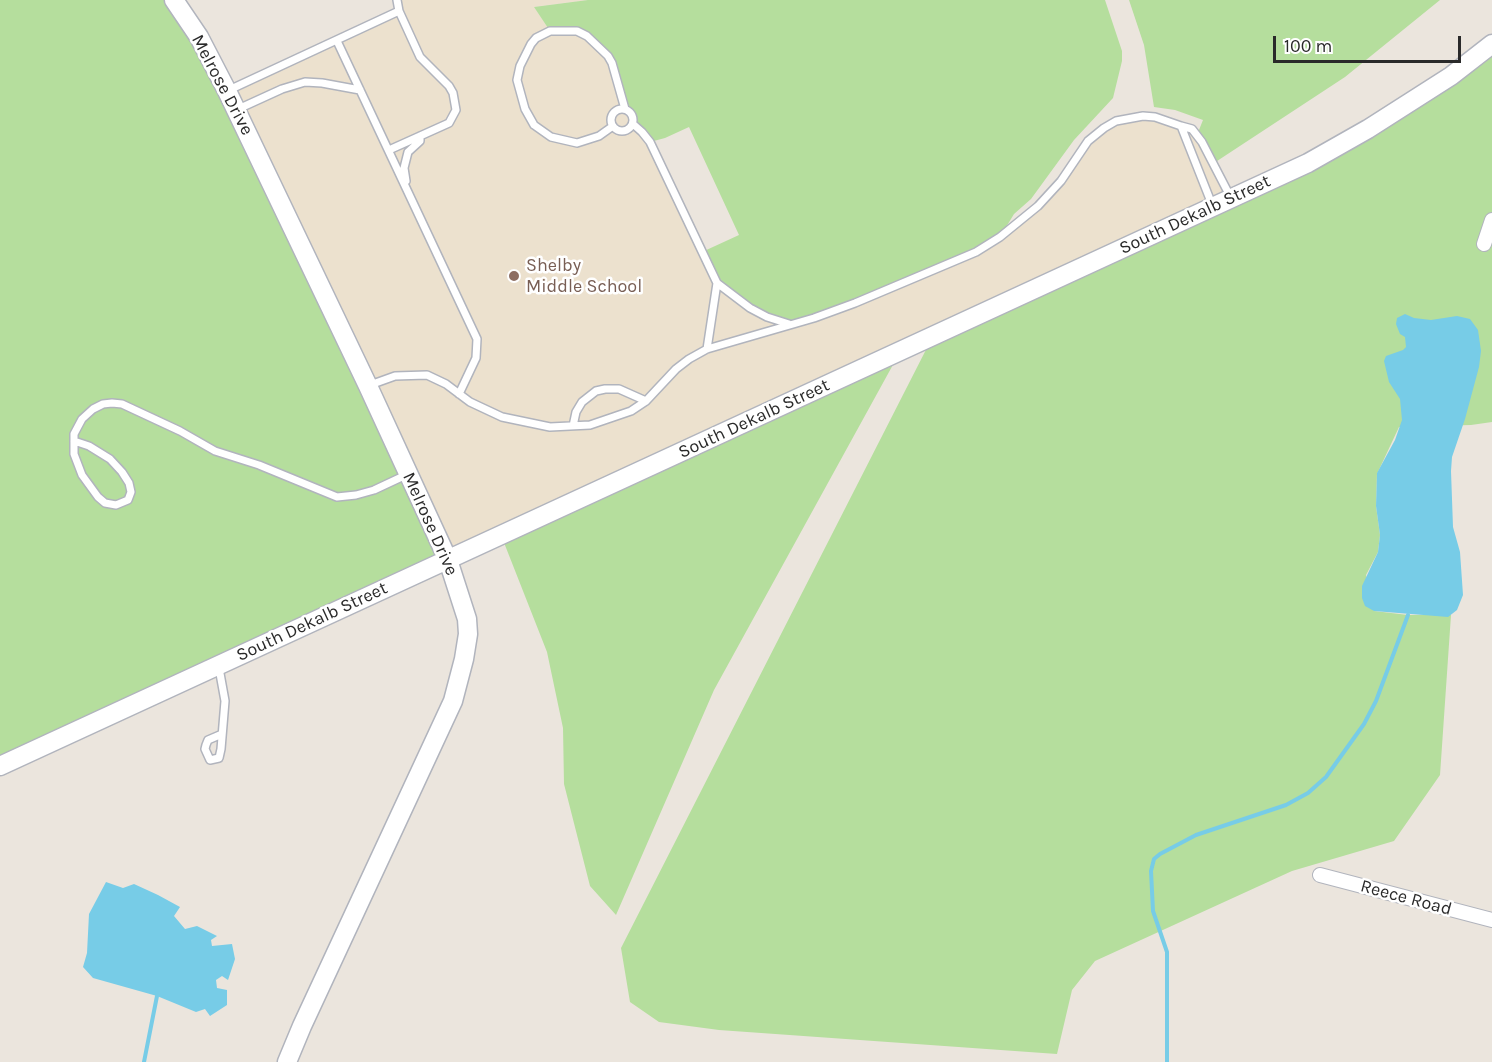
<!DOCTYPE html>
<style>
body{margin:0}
#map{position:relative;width:1492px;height:1062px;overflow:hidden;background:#ebe5dd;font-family:Karla,sans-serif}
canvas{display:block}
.scale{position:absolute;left:1273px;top:36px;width:188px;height:27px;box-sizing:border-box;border:3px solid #2a2a2a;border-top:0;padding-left:8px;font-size:18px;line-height:21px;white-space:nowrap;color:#2a2a2a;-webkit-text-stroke:4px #fff;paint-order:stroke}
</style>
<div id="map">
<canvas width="1492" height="1062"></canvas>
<div class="scale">100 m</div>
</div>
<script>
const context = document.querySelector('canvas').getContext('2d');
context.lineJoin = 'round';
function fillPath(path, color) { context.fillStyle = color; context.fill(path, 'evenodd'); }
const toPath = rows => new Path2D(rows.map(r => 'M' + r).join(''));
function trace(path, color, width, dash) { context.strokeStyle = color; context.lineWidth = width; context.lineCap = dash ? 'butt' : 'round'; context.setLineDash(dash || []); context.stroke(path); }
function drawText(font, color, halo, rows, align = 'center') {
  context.font = font + ' Karla,sans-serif'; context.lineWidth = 5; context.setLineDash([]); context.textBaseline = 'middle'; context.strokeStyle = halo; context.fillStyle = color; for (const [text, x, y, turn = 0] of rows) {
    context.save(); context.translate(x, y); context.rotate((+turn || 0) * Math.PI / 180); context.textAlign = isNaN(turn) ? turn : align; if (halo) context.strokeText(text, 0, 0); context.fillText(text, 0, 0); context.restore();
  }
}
fillPath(toPath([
 [397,0,588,0,534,7,550,31,577,31,608,56,629,111,632,114,633,124,642,132,717,282,976,252,1038,206,1084,147,1104,128,1143,116,1192,129,1231,198,448,560,227,91,399,11]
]), '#ece1ce');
fillPath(toPath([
 [0,0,174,0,448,560,0,766],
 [588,0,1105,0,1122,51,1122,61,1113,98,1074,140,1031,199,1014,214,1000,237,976,252,854,303,789,324,767,317,717,282,702,252,739,235,689,127,665,138,650,142,633,124,632,114,625,109,612,63,577,31,550,31,534,7],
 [1129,0,1440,0,1345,77,1214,163,1197,135,1203,120,1175,110,1154,107,1144,45],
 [1492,44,1492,422,1471,425,1399,427,1377,474,1376,506,1380,535,1378,552,1366,575,1374,611,1408,615,1451,615,1440,775,1394,841,1292,871,1095,961,1072,990,1057,1054,719,1030,659,1022,630,1002,621,948,933,336,1263,182],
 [900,352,714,690,616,915,590,886,564,784,563,728,547,652,501,535]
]), '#b5de9d');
fillPath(toPath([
 [1405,314,1414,318,1431,320,1457,316,1470,319,1478,330,1481,351,1479,367,1465,419,1452,457,1451,471,1453,527,1460,552,1463,595,1457,610,1448,617,1374,611,1365,606,1362,598,1362,586,1378,552,1380,535,1376,506,1377,473,1395,440,1402,420,1400,399,1389,382,1384,361,1386,356,1403,350,1406,347,1405,337,1400,334,1396,324,1397,318],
 [106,882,123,888,134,884,158,895,180,907,174,916,185,929,197,926,217,936,211,940,212,946,232,944,235,959,228,980,222,976,216,980,217,988,227,990,227,1005,210,1016,205,1009,196,1012,157,996,93,978,83,967,87,953,89,914]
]), '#77cce7');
trace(toPath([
 [144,1062,157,996],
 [1167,1062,1167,952,1153,911,1151,871,1154,859,1160,854,1196,835,1286,805,1308,793,1326,777,1364,724,1376,701,1408,615]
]), '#77cce7', 4);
const lane = toPath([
 [337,41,477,339,476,358,459,394],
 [229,90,399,11],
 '611 120a11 11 0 1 1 22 0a11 11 0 1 1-22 0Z',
 [236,110,282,89,305,82,322,83,360,90],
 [633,124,642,132,650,142,717,283,750,308,767,317,789,324],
 [613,126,599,136,577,143,551,137,534,125,525,109,517,80,520,66,531,44,536,38,550,31,577,31,587,36,608,56,612,63,625,109],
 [389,150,449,123,456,110,453,93,449,86,420,57,399,11,397,0],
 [406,181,404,168,408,152,420,141,420,136],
 [1213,207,1181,126,1192,129,1202,142,1231,198],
 [707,349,717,283],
 [370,385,395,376,427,375,446,384,470,402,502,417,550,427,590,425,631,411,646,401,676,369,689,359,707,349,814,318,855,303,976,252,1000,237,1038,206,1061,181,1088,141,1104,128,1116,121,1143,116,1155,117,1181,126],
 [573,426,576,412,582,402,596,391,605,389,619,389,646,401],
 [74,441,89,446,110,459,122,472,129,483,131,492,128,500,116,505,105,503,98,497,82,475,74,454,74,434,82,419,93,409,103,404,112,403,122,404,180,431,215,451,259,465,337,497,356,495,374,490,406,475],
 [219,668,225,701,221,749,219,758,210,760,205,749,206,745,208,740,222,734]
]);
const street = toPath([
 [1484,244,1492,220],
 [1320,875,1492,920]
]);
const secondary = toPath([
 [174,0,199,37,227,91,368,386,448,560,467,619,468,634,464,659,453,701,302,1026,287,1062],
 [0,766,1308,163,1368,129,1451,76,1492,44]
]);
trace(lane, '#b1b4bd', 10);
trace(street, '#b1b4bd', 16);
trace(secondary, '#b1b4bd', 21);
trace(lane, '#fff', 7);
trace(street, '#fff', 14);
trace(secondary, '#fff', 18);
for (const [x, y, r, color] of [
 [514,276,6,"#8d6e63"]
]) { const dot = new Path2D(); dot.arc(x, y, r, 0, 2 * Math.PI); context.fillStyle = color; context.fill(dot); trace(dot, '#fff', 2); }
drawText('18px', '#2a2a2a', '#fff', [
 ["Melrose Drive",222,85,62],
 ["South Dekalb Street",1195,215,-25],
 ["South Dekalb Street",754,419,-25],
 ["Melrose Drive",430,524,66],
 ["South Dekalb Street",312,622,-25],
 ["Reece Road",1406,898,15]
]);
drawText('18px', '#785e54', '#fff', [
 ["Shelby",526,266],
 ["Middle School",526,287]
], 'left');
</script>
